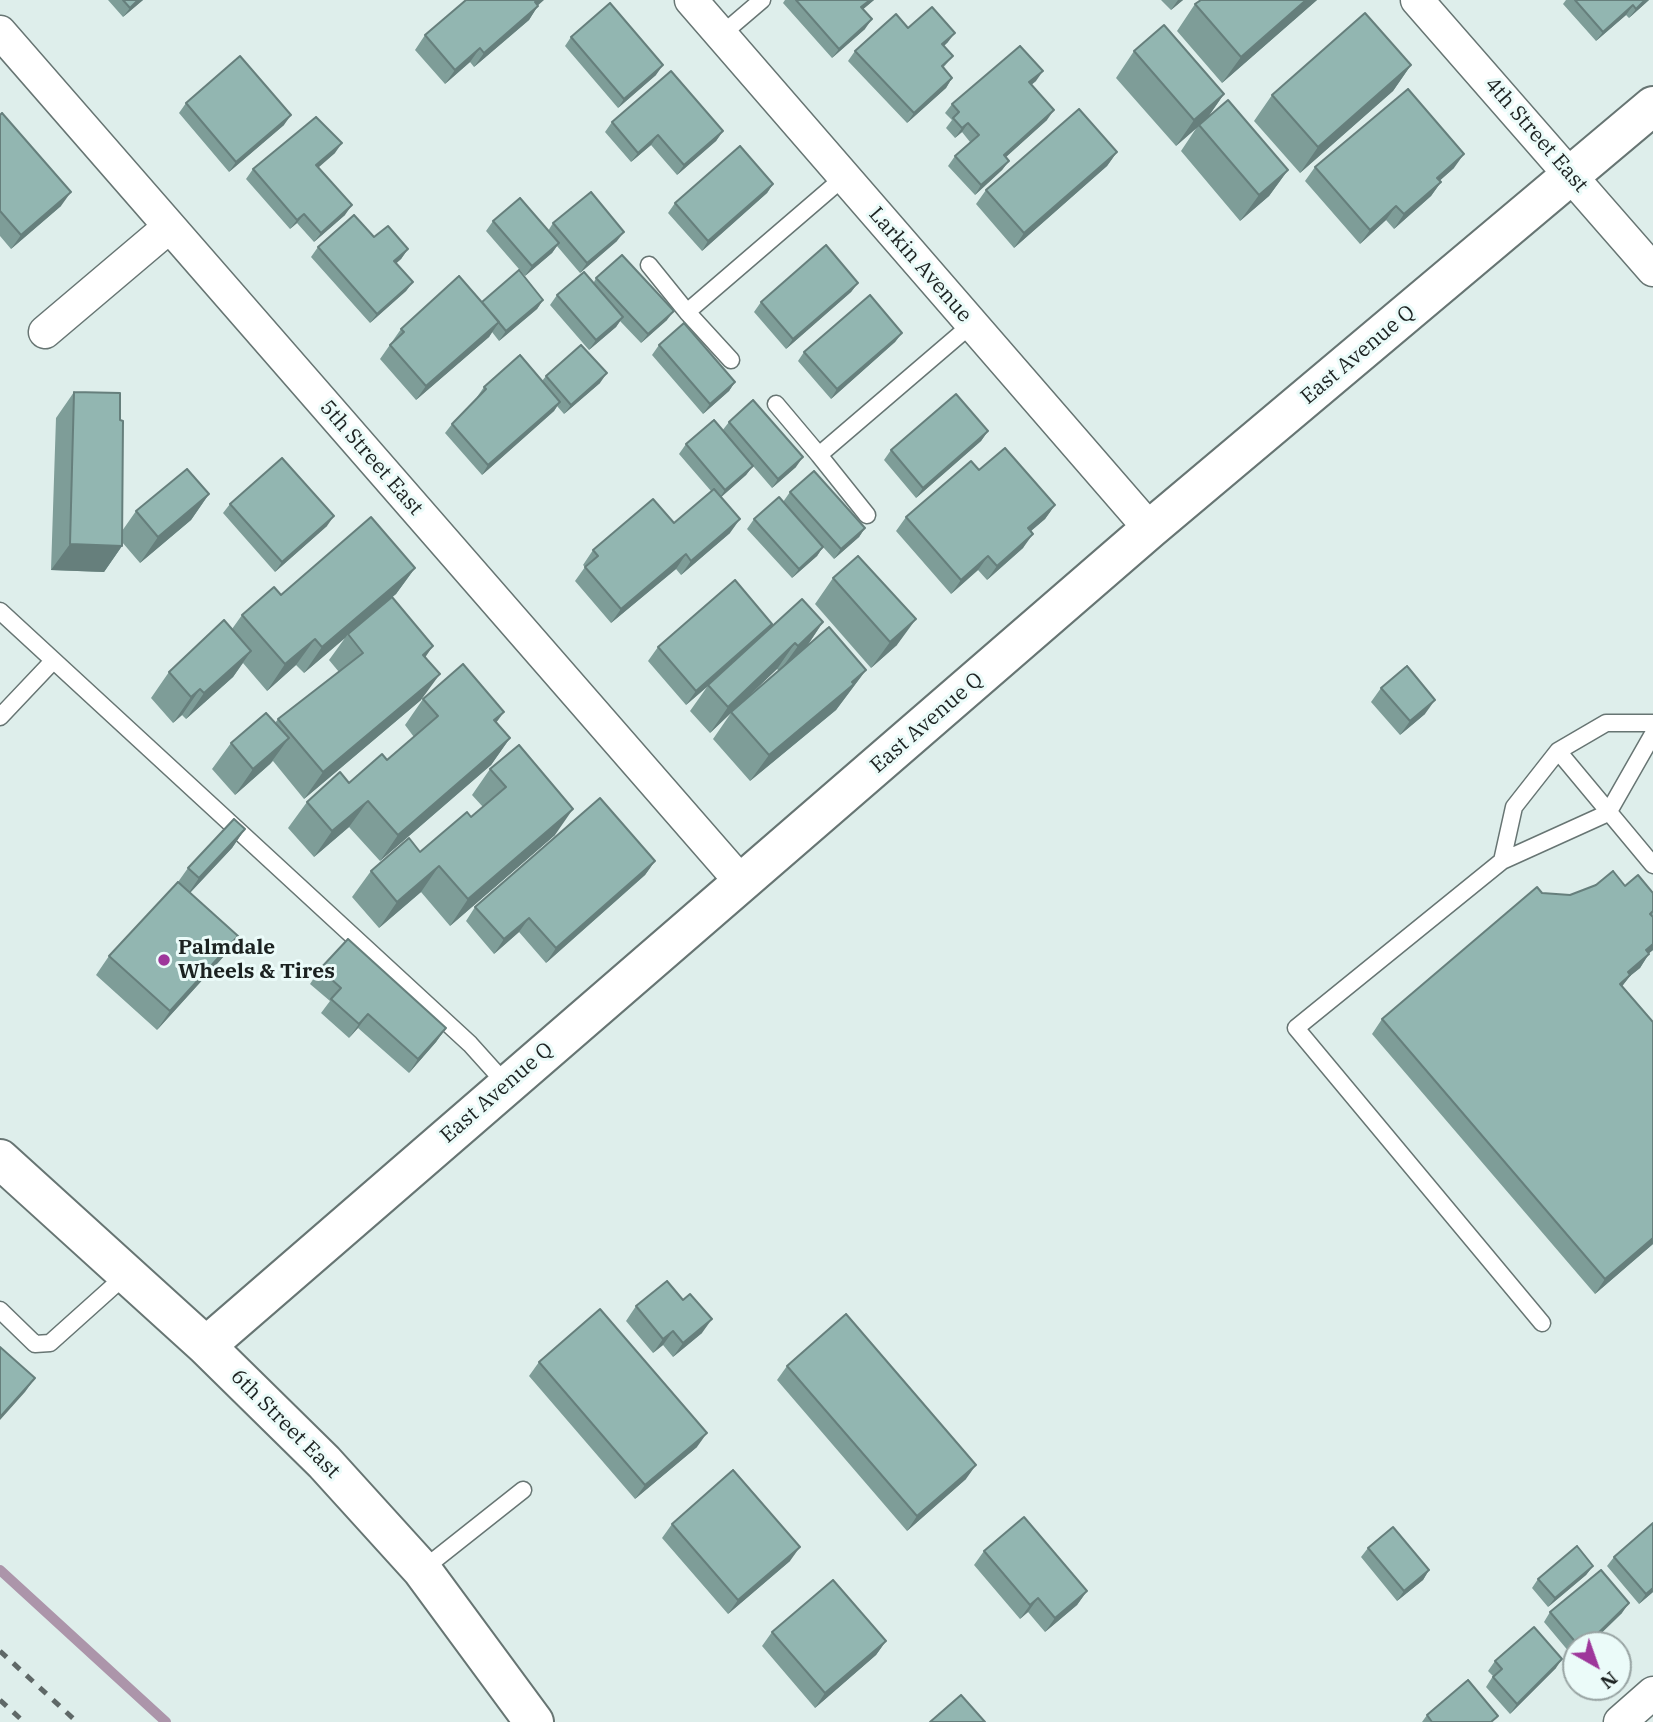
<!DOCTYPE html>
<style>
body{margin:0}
#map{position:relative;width:1653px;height:1722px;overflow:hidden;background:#deeeeb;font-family:"IBM Plex Serif",serif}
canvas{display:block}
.north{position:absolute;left:1562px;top:1631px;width:70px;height:70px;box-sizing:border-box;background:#ebfbf9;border:2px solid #98a4a3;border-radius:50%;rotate:140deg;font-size:19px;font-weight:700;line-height:28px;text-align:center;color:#1c2221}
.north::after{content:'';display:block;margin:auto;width:24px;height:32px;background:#9e379b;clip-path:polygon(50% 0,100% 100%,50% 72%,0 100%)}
</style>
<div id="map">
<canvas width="1653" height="1722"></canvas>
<div class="north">N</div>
</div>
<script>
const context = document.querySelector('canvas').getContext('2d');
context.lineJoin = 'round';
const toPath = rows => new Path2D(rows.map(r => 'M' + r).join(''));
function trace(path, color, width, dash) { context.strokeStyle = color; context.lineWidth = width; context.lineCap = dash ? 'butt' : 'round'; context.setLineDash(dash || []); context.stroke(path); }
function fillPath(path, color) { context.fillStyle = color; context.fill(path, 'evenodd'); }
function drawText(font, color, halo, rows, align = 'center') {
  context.font = font + ' "IBM Plex Serif",serif'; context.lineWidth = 6; context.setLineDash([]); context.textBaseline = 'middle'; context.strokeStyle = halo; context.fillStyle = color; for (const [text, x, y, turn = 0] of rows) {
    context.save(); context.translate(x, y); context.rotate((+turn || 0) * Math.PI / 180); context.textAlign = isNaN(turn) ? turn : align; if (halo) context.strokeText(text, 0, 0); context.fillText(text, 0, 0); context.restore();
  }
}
trace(toPath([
 [0,1570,166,1722]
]), '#ac95aa', 10);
const lane = toPath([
 [721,35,762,0],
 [649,265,687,312],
 [731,360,687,312,843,178],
 [776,404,819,455],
 [867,515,819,455,972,324],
 [0,611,470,1044,506,1084],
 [0,717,53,661],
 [1558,751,1653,865],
 [1502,861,1514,807,1558,751,1606,723,1653,723],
 [0,1310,35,1344,50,1343,127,1274],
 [1542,1323,1296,1028,1502,861,1608,813,1653,734],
 [422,1570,523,1490]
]);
const street = toPath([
 [691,0,1150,529],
 [1417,0,1653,270],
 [0,32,742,883],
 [45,332,169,227],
 [1620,1722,1653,1693]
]);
const secondary = toPath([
 [0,1159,206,1346,324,1462,422,1570,534,1722],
 [206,1346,1150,529,1653,106]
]);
trace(lane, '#677573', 19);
trace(street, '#677573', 35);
trace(secondary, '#677573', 42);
trace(lane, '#fff', 16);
trace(street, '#fff', 32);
trace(secondary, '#fff', 38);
trace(toPath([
 [0,1651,77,1722],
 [0,1700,24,1722]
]), '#5f6867', 5, [9, 9]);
fillPath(toPath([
 [108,0,143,0,123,17],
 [785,0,874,0,863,9,865,29,832,58,783,3],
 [1161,0,1183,0,1171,10],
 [1201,0,1317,0,1222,83,1177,31,1195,4],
 [1566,0,1649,0,1629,18,1626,15,1596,41,1563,4],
 [538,5,529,20,474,67,470,62,445,84,415,50,425,35],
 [908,28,948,42,944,46,953,56,943,68,952,78,946,88,907,123,848,61,855,51],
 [571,37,656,75,618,108,565,46],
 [1134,51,1224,94,1207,118,1288,170,1269,196,1240,221,1181,151,1197,127,1176,146,1116,78],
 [1411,65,1393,91,1300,173,1254,121,1272,95],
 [1036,81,1031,85,1047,120,1006,157,1009,161,1002,170,975,195,948,166,955,156,970,142,962,132,955,138,946,128,952,120,945,113,952,104],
 [186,103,284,125,229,172,179,113],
 [0,115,61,206,11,249,0,236],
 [612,122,723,131,716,141,677,175,651,145,631,162,605,132],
 [1117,152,1107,166,1014,248,976,204,986,190],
 [335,153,318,167,345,215,314,242,297,223,290,229,246,179,253,169],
 [1315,167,1454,168,1439,181,1441,182,1431,196,1394,229,1386,220,1360,244,1305,181],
 [773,184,767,193,702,251,668,213,675,203],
 [493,221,548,231,553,223,617,241,580,273,557,246,552,253,525,276,486,231],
 [374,237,408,249,401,259,396,263,413,282,406,291,370,323,311,257,318,247],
 [596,278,667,320,641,343,620,321,616,327,589,350,550,305,557,295,594,282],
 [858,283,851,292,786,349,754,312,761,302],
 [543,300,537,309,499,341,492,332,489,337,416,400,380,359,401,329,481,302],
 [902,333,895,342,831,399,798,361,804,352],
 [659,345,735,382,729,391,703,414,652,355],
 [546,376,600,383,564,414,557,406,554,411,482,475,445,433,452,424,478,397,477,397,484,387,542,381],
 [74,392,120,420,122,531,136,511,209,494,191,520,140,563,122,542,122,546,104,572,51,570,56,418],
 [729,422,796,467,772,488,753,466,746,475,721,497,730,533,681,575,676,569,611,623,575,581,585,567,583,565,593,550,674,523,711,491,679,454,686,444,722,431],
 [988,431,981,441,916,498,884,460,891,450],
 [979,470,1055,505,1045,519,1031,531,1023,548,987,580,978,570,951,594,896,531,906,517],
 [790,492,865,528,859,537,834,559,823,547,817,556,792,578,747,529,754,519,783,502],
 [230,504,327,526,275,572,223,513],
 [415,568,396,594,392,597,426,657,421,700,304,799,273,761,270,764,235,795,212,769,231,743,275,723,278,719,339,672,329,660,345,638,304,673,296,665,267,691,243,663,233,677,186,719,182,715,173,723,151,698,169,672,232,629,242,615,281,595],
 [833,578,897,645,871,668,815,604],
 [823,622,805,649,866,670,836,710,750,781,713,739,731,713,710,733,690,711,707,687,686,705,648,661,658,647],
 [777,669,779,671,734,710],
 [1381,688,1425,714,1400,735,1371,702],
 [423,699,496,723,510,738,491,765,380,861,349,827,314,857,288,828,307,802,349,783,387,760,414,737,405,725],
 [490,769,555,835,450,926,421,892,379,928,352,897,371,871,420,852,471,817,483,807,472,795],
 [245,829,232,848,190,893,238,936,225,955,157,1030,96,975,109,956,178,882,188,868],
 [655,861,645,875,546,963,519,932,494,954,466,921,475,907],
 [1596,885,1625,886,1653,893,1653,950,1649,953,1640,968,1630,976,1622,986,1653,1244,1595,1294,1372,1034,1382,1019,1542,893,1570,895],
 [320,969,446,1028,436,1042,409,1073,358,1028,349,1038,321,1013,330,1001,310,984],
 [636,1306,702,1333,673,1357,663,1345,653,1353,626,1321],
 [539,1362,697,1447,635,1499,529,1376],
 [787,1366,966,1479,907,1531,777,1380],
 [672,1524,790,1561,728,1614,662,1538],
 [1368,1548,1429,1570,1423,1580,1397,1601,1361,1557],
 [984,1551,1087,1591,1077,1605,1045,1632,1028,1612,1020,1619,974,1565],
 [1614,1557,1653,1592,1639,1604,1607,1566],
 [1593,1566,1586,1575,1548,1607,1532,1588,1538,1579],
 [1550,1612,1622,1613,1589,1645,1576,1645,1576,1657,1575,1659,1544,1622],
 [772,1632,886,1641,876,1655,815,1708,762,1646],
 [1495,1661,1556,1668,1510,1714,1486,1687,1493,1676,1488,1671],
 [1427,1715,1494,1722,1422,1722]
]), '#7e9d98');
fillPath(toPath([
 [138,0,143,0,123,17,130,8],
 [538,0,544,0,525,17,535,2],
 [870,0,874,0,854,17,861,7],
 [1178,0,1183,0,1171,10],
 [1306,0,1317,0,1222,83,1241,57],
 [1645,0,1649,0,1629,18,1636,9],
 [1633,5,1626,15,1596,41,1603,32],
 [538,6,529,20,474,67,484,53],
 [872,19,865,29,832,58,839,49],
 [955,33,948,42,935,54,942,44],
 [480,48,470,62,445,84,455,70],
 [663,65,656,75,618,108,624,99],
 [1411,65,1393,91,1300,173,1318,147],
 [1043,71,1036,81,1022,92,1029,82],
 [952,78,946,88,907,123,914,113],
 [1224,94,1206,120,1176,146,1194,120],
 [1054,110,1047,120,997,165,1004,155],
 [291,115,284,125,229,172,236,162],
 [968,123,962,132,955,138,962,128],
 [723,131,716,141,677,175,684,165],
 [658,135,651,145,631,162,638,153],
 [342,143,335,153,310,175,316,165],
 [1117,152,1107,166,1014,248,1024,233],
 [1464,154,1454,168,1427,192,1437,178],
 [1009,161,1002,170,975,195,981,185],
 [1288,170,1269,196,1240,221,1259,195],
 [1441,182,1431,196,1394,229,1404,214],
 [773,184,767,193,702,251,708,241],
 [71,192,61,206,11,249,21,235],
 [352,205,345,215,314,242,321,233],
 [1396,206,1386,220,1360,244,1370,230],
 [304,214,297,223,290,229,297,220],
 [624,232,617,241,580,273,587,263],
 [559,243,552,253,525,276,532,266],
 [408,249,401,259,388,271,394,261],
 [413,282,406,291,370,323,377,314],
 [858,283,851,292,786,349,793,339],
 [543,300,537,309,499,341,506,331],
 [674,311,667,320,641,343,648,334],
 [623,317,616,327,589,350,596,340],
 [499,322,489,337,416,400,426,386],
 [902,333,895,342,831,399,837,389],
 [607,373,600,383,564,414,571,405],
 [735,382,729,391,703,414,710,404],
 [560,402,554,411,482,475,488,465],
 [988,431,981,441,916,498,923,488],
 [803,457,796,467,772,488,778,479],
 [753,466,746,475,719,499,725,490],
 [209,494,191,520,140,563,158,537],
 [1055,505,1045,519,1018,542,1028,528],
 [334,516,327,526,275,572,282,562],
 [740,519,730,533,681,575,691,561],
 [865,528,859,537,834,559,841,549],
 [1033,534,1023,548,987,580,997,566],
 [70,544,122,546,104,572,51,570],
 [823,547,817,556,792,578,799,569],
 [686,554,676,569,611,623,621,609],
 [988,556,978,570,951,594,961,580],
 [415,568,396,594,348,635,348,634,345,638,304,673,322,647],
 [916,619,897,645,871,668,890,642],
 [823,622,805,649,779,672,798,646],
 [772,624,763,638,686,705,696,691],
 [315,639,296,665,267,691,285,664],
 [795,643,777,669,710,733,728,707],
 [433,646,415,672,423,655],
 [251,651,233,677,186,719,204,693],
 [866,670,836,710,750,781,769,755],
 [440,674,421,700,304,799,323,772],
 [200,689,182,715,173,723,191,697],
 [1435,700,1425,714,1400,735,1410,721],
 [504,712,485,738,494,720],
 [289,738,270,764,235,795,253,769],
 [510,738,491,765,380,861,398,835],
 [368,801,349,827,314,857,332,831],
 [573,809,555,835,450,926,468,899],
 [245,829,232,848,186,897,199,878],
 [655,861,645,875,546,963,556,948],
 [439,866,421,892,379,928,397,902],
 [529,918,519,932,494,954,504,939],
 [238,936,225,955,157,1030,170,1011],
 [1653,944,1653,950,1636,964,1646,950],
 [1649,954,1640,968,1630,976,1620,989,1610,998,1628,972],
 [368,1014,358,1028,349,1038,359,1024],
 [446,1028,436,1042,409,1073,418,1059],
 [1653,1238,1653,1244,1595,1294,1605,1279],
 [712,1319,702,1333,673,1357,683,1343],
 [673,1331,663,1345,653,1353,663,1339],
 [35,1378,25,1392,0,1420,0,1417],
 [707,1433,697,1447,635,1499,645,1485],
 [976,1465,966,1479,907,1531,917,1516],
 [800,1547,790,1561,728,1614,738,1600],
 [1593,1566,1586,1575,1548,1607,1555,1598],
 [1429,1570,1423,1580,1397,1601,1404,1591],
 [1653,1588,1653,1592,1639,1604,1646,1594],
 [1087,1591,1077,1605,1045,1632,1055,1618],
 [1038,1598,1028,1612,1020,1619,1030,1605],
 [1629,1603,1622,1613,1589,1645,1586,1645],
 [886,1641,876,1655,815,1708,825,1693],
 [1562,1659,1556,1668,1510,1714,1517,1704]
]), '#667f7c');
const building = toPath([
 [123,0,138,0,130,8,123,0],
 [466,0,538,0,535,2,538,6,484,53,480,48,455,70,425,35,466,0],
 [796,0,870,0,861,7,872,19,839,49,796,0],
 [1201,0,1306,0,1241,57,1195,4,1201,0],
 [1575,0,1645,0,1636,9,1633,5,1603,32,1575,0],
 [610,3,663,65,624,99,571,37,610,3],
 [932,7,955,33,942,44,953,56,942,66,952,78,914,113,855,51,896,14,908,28,932,7],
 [1365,13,1411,65,1318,147,1272,95,1365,13],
 [1164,25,1224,94,1194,120,1134,51,1164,25],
 [1020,46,1043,71,1029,82,1054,110,1004,155,1009,161,981,185,955,156,979,135,968,123,962,128,953,118,959,112,952,104,1020,46],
 [240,56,291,115,236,162,186,103,240,56],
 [671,71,723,131,684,165,658,135,638,153,612,122,671,71],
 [1408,89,1464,154,1437,178,1441,182,1404,214,1396,206,1370,230,1315,167,1408,89],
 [1228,100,1288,170,1259,195,1199,125,1228,100],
 [1079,109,1117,152,1024,233,986,190,1079,109],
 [2,113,71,192,21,235,0,211,0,115,2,113],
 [316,117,342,143,316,165,352,205,321,233,304,214,297,220,253,169,316,117],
 [740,146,773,184,708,241,675,203,740,146],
 [591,192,624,232,587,263,553,223,591,192],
 [520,198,559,243,532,266,493,221,520,198],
 [354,215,374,237,388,226,408,249,394,261,413,282,377,314,318,247,354,215],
 [826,245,858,283,793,339,761,302,826,245],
 [622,255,674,311,648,334,596,278,622,255],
 [519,270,543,300,506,331,482,302,519,270],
 [584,272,623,317,596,340,557,295,584,272],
 [459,276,499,322,426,386,390,345,404,332,401,329,459,276],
 [870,295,902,333,837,389,804,352,870,295],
 [684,323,735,382,710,404,659,345,684,323],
 [581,345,607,373,571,405,546,376,581,345],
 [520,355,560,402,488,465,452,424,486,389,484,387,520,355],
 [74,392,120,393,120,420,123,421,122,546,70,544,74,392],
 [956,394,988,431,923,488,891,450,956,394],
 [753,400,803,457,778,479,729,422,753,400],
 [714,420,753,466,725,490,686,444,714,420],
 [1005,448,1055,505,1028,528,1033,534,997,566,988,556,961,580,906,517,971,461,979,470,1005,448],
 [282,458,334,516,282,562,230,504,282,458],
 [187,469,209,494,158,537,136,511,187,469],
 [814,471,865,528,841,549,790,492,814,471],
 [714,489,740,519,691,561,686,554,621,609,585,567,598,556,593,550,653,499,674,523,714,489],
 [779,497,823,547,799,569,754,519,779,497],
 [371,517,415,568,322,647,315,639,285,664,242,615,274,587,281,595,371,517],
 [858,556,916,619,890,642,833,578,858,556],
 [735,580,772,624,696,691,658,647,735,580],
 [392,597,433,646,423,655,440,674,323,772,278,719,363,653,348,634,392,597],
 [802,599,823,622,798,646,795,643,728,707,708,685,802,599],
 [224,620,251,651,204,693,200,689,191,697,169,672,224,620],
 [829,627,866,670,852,682,854,684,769,755,731,712,829,627],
 [463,664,504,712,494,720,510,738,398,835,368,801,332,831,307,802,340,772,349,783,382,754,387,760,438,716,423,699,463,664],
 [1407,666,1435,700,1410,721,1381,688,1407,666],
 [266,713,289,738,253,769,231,743,266,713],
 [519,745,573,809,468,899,439,866,397,902,371,871,409,838,420,852,467,812,471,817,506,787,490,769,519,745],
 [600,798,655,861,556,948,529,918,504,939,475,907,600,798],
 [234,819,245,829,199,878,188,868,234,819],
 [1613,871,1625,886,1638,875,1653,893,1653,911,1650,914,1653,917,1653,944,1646,950,1649,954,1628,972,1630,975,1620,984,1653,1022,1653,1238,1605,1279,1382,1019,1537,887,1542,893,1570,895,1596,885,1613,871],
 [178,882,238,936,170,1011,109,956,178,882],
 [348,939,446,1028,418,1059,368,1014,359,1024,331,999,341,988,320,969,348,939],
 [667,1281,683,1300,690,1294,712,1319,683,1343,673,1331,663,1339,636,1306,667,1281],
 [600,1309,707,1433,645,1485,539,1362,600,1309],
 [846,1314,976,1465,917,1516,787,1366,846,1314],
 [0,1347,35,1378,0,1417,0,1347],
 [733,1470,800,1547,738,1600,672,1524,733,1470],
 [1024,1517,1087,1591,1055,1618,1038,1598,1030,1605,984,1551,1024,1517],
 [1653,1523,1653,1588,1646,1594,1614,1557,1653,1523],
 [1393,1527,1429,1570,1404,1591,1368,1548,1393,1527],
 [1577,1546,1593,1566,1555,1598,1538,1579,1577,1546],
 [1601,1570,1629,1603,1586,1645,1578,1645,1550,1612,1601,1570],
 [833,1580,886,1641,825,1693,772,1632,833,1580],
 [1534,1627,1562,1659,1517,1704,1493,1677,1502,1669,1495,1661,1534,1627],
 [1468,1680,1498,1716,1491,1722,1432,1722,1427,1715,1468,1680],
 [961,1695,985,1722,930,1722,961,1695]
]);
fillPath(building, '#92b6b1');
trace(building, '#667f7c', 2);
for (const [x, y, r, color] of [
 [164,960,7,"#9e379b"]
]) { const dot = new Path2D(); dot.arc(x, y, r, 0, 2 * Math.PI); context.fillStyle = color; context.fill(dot); trace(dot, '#ebfbf9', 2.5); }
drawText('21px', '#1c2221', '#ebfbf9', [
 ["4th Street East",1536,135,49],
 ["Larkin Avenue",920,265,49],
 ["East Avenue Q",1358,355,-40],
 ["5th Street East",371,458,49],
 ["East Avenue Q",927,723,-41],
 ["East Avenue Q",497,1093,-41],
 ["6th Street East",285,1424,45]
]);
drawText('bold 21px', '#1c2221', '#ebfbf9', [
 ["Palmdale",178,948],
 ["Wheels & Tires",178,972]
], 'left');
</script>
